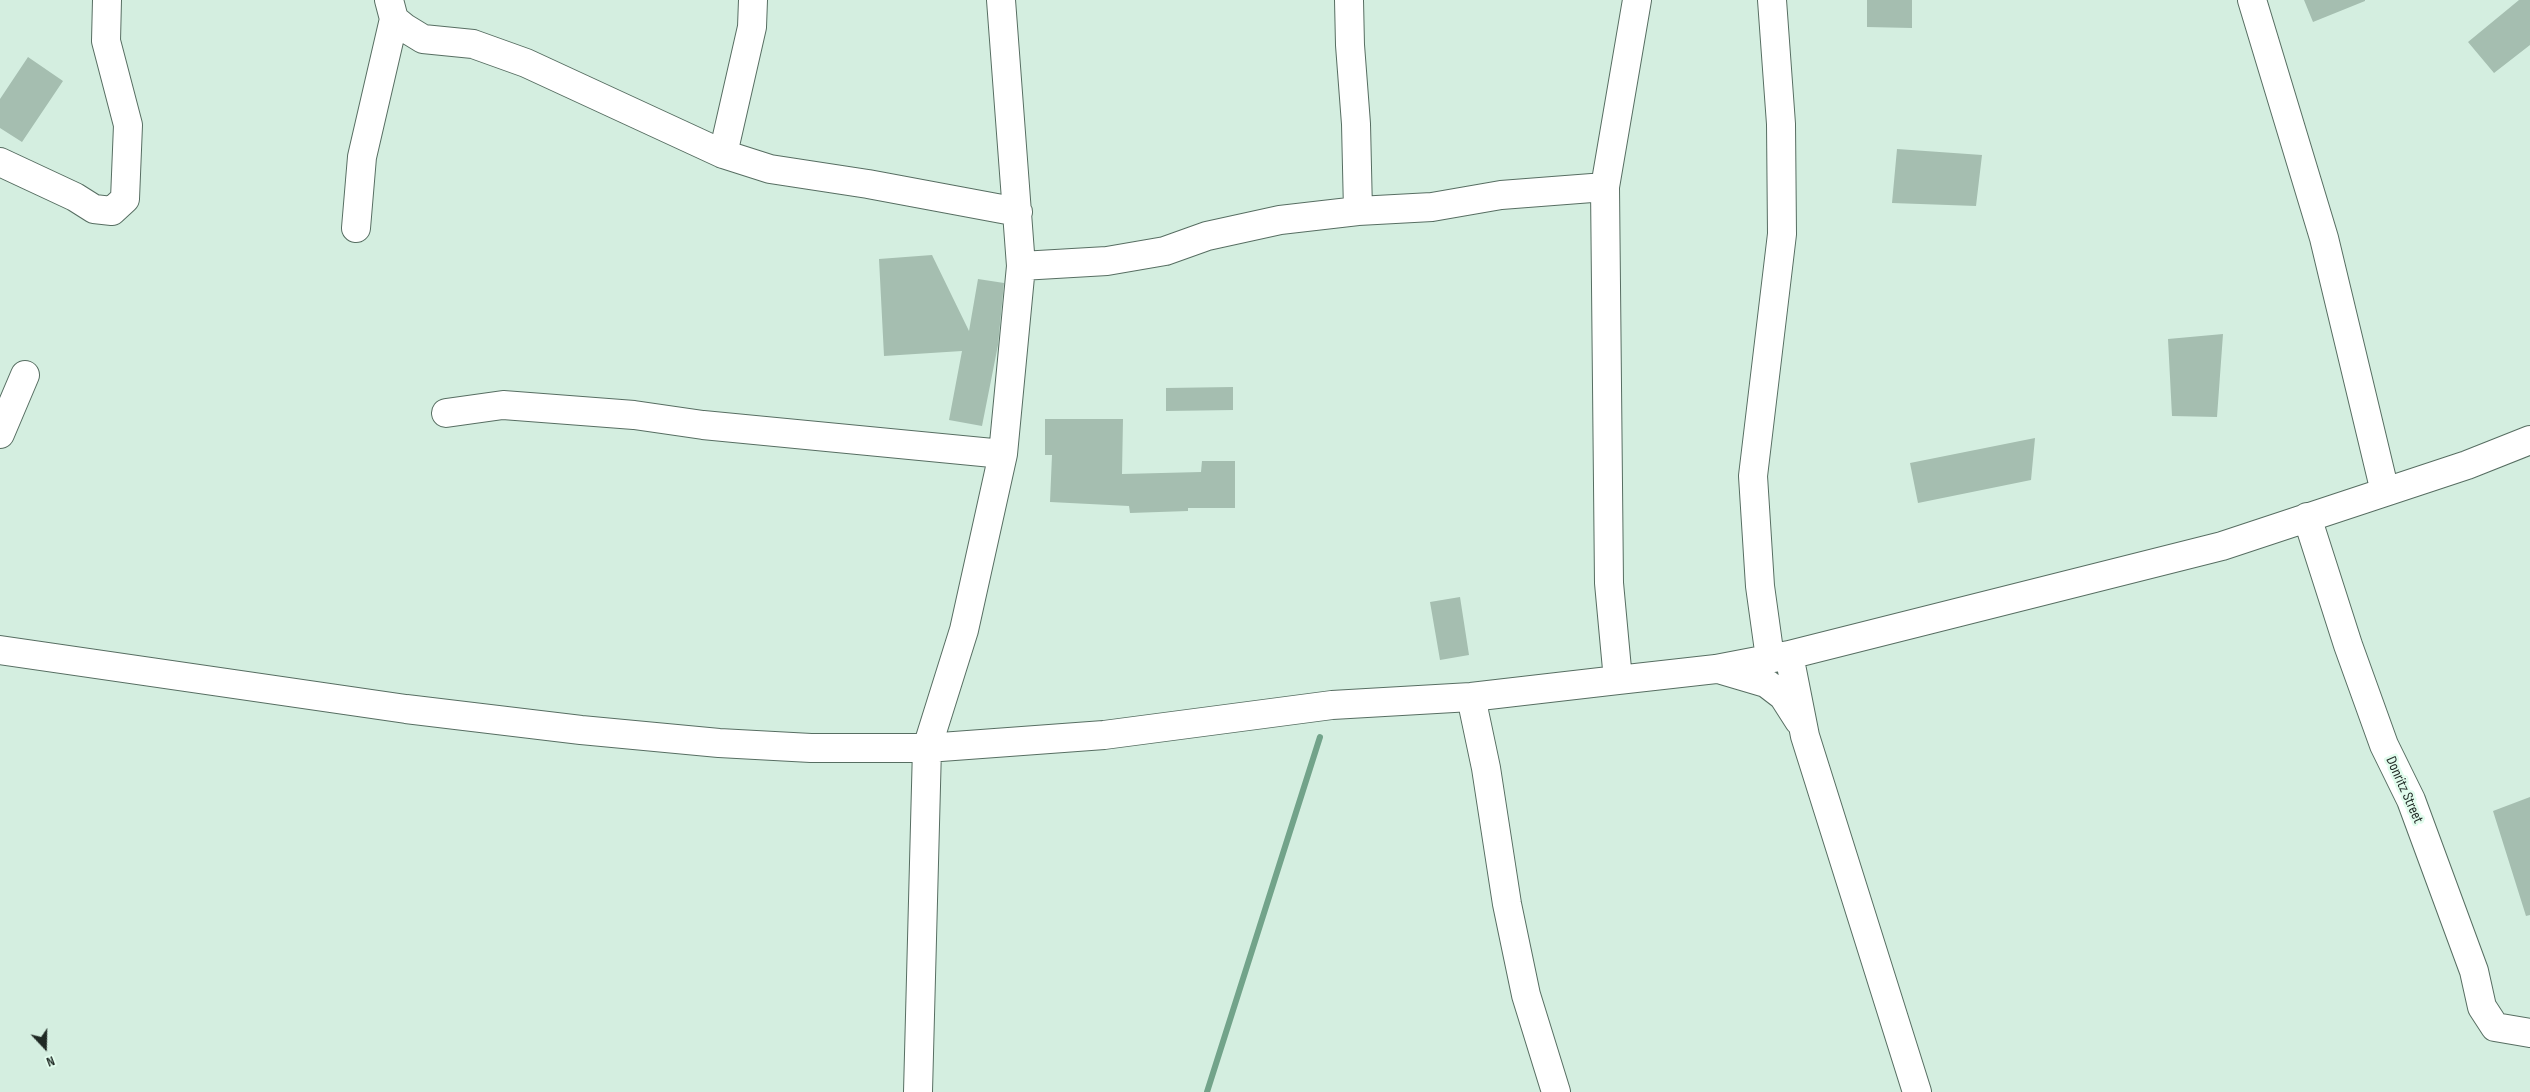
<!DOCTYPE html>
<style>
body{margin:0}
#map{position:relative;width:2530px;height:1092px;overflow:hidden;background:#d4eee0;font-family:"Sofia Sans Condensed",sans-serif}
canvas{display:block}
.north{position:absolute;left:20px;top:1022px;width:50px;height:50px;-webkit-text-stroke:4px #e1fced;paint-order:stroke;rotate:159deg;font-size:14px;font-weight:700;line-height:20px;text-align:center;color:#1f2924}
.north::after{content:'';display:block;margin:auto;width:18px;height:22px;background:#1f2924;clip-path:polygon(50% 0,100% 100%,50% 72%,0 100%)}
</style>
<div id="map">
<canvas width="2530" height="1092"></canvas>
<div class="north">N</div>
</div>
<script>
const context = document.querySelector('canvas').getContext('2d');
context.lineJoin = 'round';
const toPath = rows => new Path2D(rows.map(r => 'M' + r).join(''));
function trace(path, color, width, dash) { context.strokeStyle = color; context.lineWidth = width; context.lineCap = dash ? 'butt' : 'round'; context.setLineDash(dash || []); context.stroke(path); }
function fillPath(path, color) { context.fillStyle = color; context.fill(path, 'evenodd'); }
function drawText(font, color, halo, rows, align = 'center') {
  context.font = font + ' "Sofia Sans Condensed",sans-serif'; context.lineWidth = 5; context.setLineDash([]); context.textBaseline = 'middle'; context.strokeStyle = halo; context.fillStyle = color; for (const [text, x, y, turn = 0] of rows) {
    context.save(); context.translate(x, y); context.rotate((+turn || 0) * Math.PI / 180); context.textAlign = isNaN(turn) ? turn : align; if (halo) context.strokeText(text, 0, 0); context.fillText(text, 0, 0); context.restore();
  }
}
trace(toPath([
 [1207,1092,1320,737]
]), '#72a38a', 6);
fillPath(toPath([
 [1867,0,1912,0,1912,28,1867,27],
 [2304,0,2365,0,2365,1,2313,22],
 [2519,0,2530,0,2530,45,2494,73,2468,42],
 [28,57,63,81,22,142,0,128,0,99],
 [1897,149,1982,155,1976,206,1892,203],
 [932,255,969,331,978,279,1004,283,998,345,982,426,949,420,962,351,884,356,879,259],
 [2223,334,2217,417,2172,416,2168,339],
 [1233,387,1233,410,1166,411,1166,388],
 [1045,419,1123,419,1122,474,1201,472,1202,461,1235,461,1235,508,1188,508,1188,511,1130,513,1129,506,1050,502,1052,455,1045,455],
 [2035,438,2031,480,1918,503,1910,463],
 [1460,597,1469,655,1440,660,1430,602],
 [2530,797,2530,915,2526,916,2493,811]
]), '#a5beb0');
const minor = toPath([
 [389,0,394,19,405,28,423,39,473,44,526,63,723,154,770,169,868,184,1018,212],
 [1349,0,1350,45,1356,124,1358,211],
 [2252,0,2324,238,2385,492],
 [723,154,752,27,753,0],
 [0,162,75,197,94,209,112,211,125,199,128,125,106,41,107,0],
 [356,228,362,157,394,19],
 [1021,266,1107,261,1165,251,1207,236,1280,220,1358,211,1432,207,1501,195,1605,187],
 [446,413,503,405,634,415,703,425,1003,454],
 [0,434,25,375],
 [2307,517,2348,645,2384,745,2411,800,2474,971,2482,1007,2495,1027,2530,1033],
 [0,650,406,709,581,730,719,743,811,748,927,748,1104,735,1332,705,1471,697,1618,680,1716,669,1789,655,2222,546,2467,465,2530,440],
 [1789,655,1805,736,1917,1092],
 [1770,658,1760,586,1753,476,1782,234,1781,124,1772,0],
 [1722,670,1766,683,1783,696,1799,721],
 [1618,680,1609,583,1605,187,1637,0],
 [1471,697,1486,768,1507,904,1526,995,1556,1092],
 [918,1092,927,748,964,630,1003,454,1021,266,1001,0]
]);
trace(minor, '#576e62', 30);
trace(minor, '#fff', 28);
drawText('15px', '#1f2924', '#e1fced', [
 ["Donritz Street",2404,790,66]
]);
</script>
